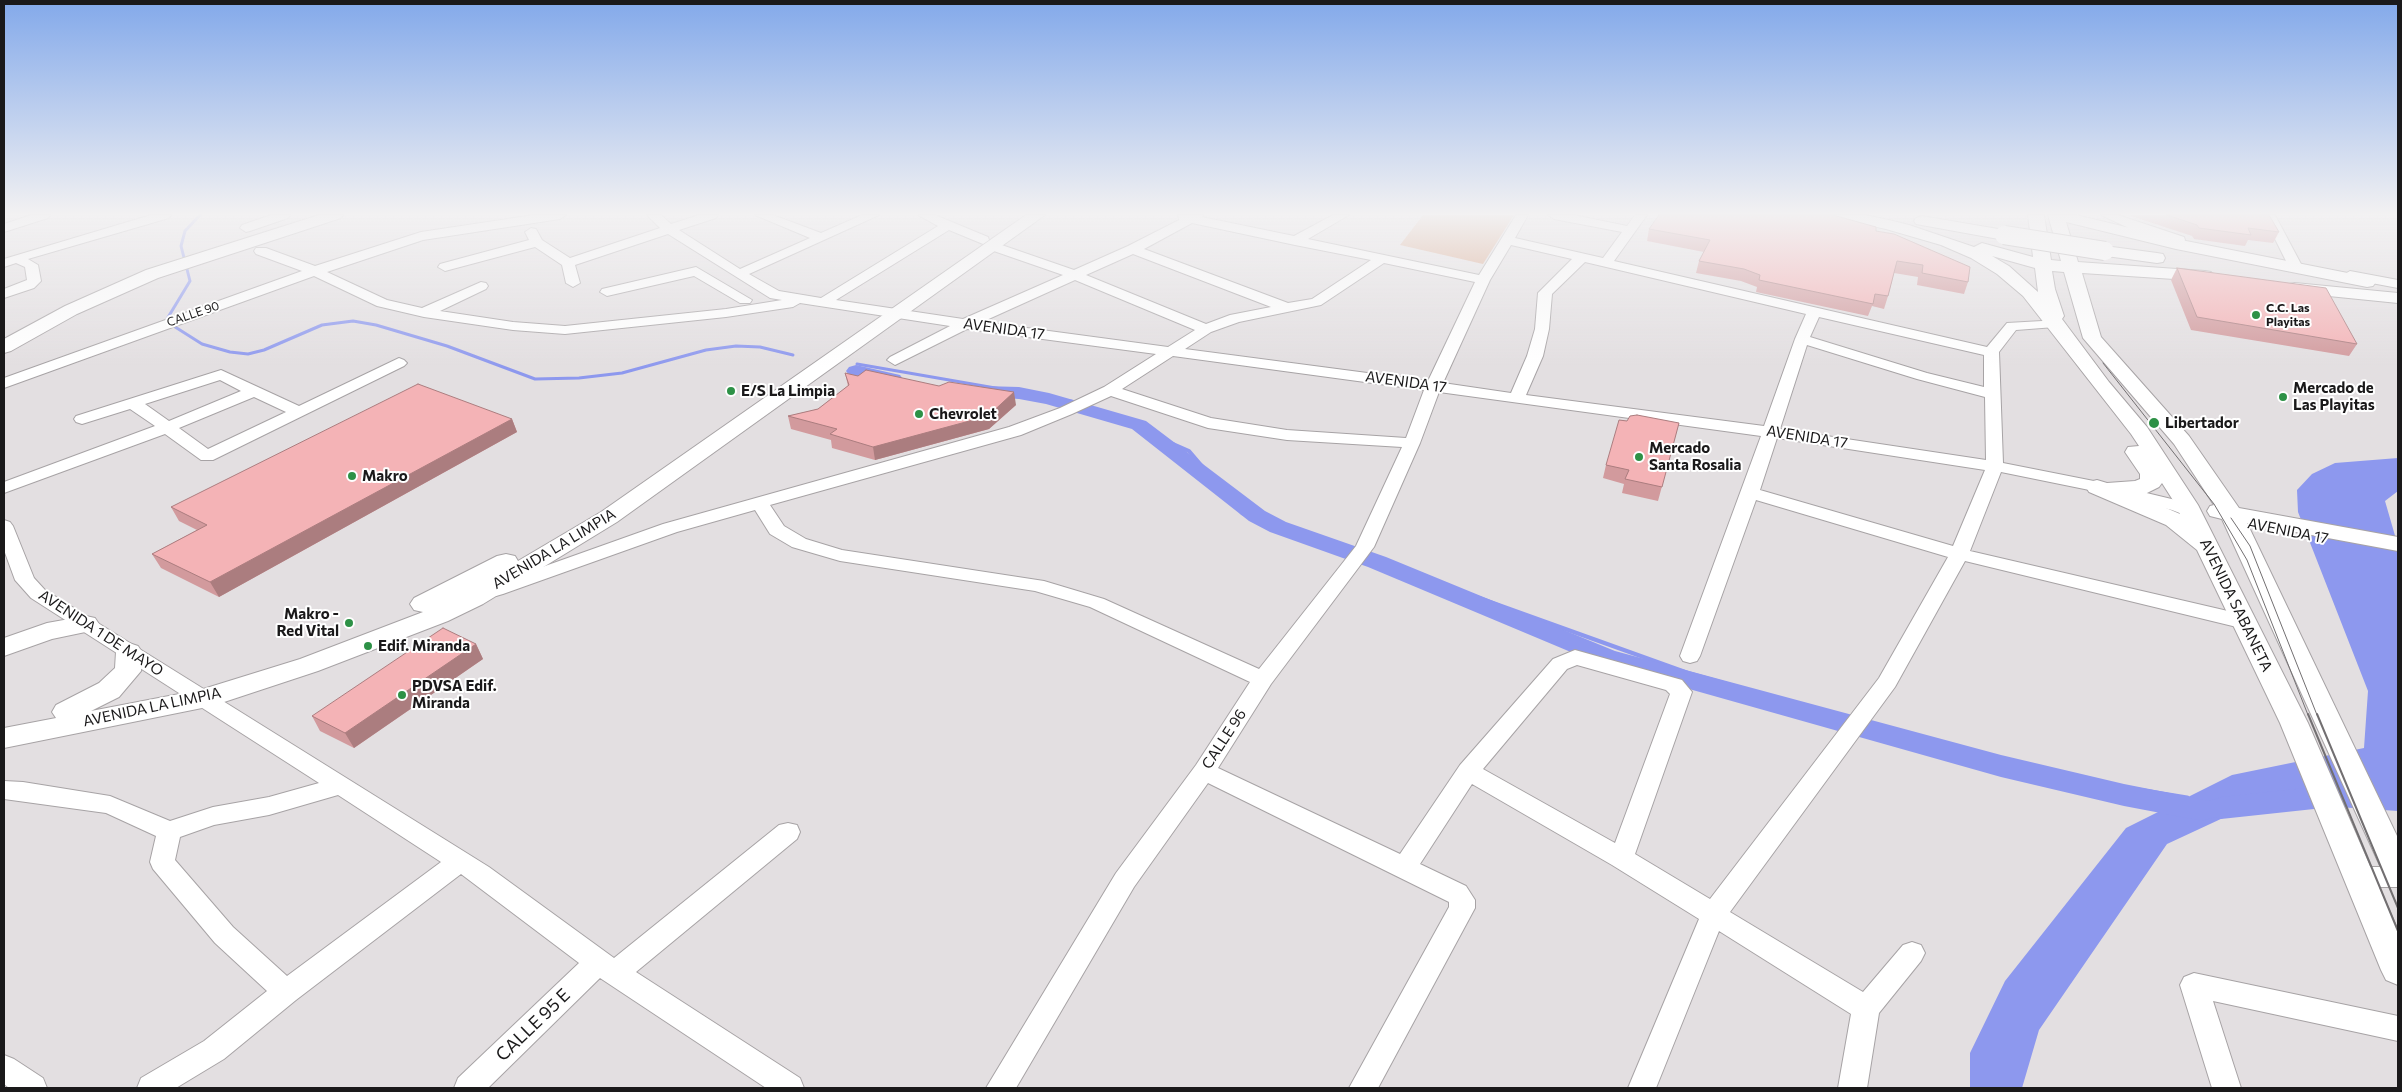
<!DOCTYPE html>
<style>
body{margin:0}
#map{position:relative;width:2402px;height:1092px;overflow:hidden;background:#e3dfe1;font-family:Commissioner,sans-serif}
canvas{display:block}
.frame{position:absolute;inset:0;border:5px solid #1a191a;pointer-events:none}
</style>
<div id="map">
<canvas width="2402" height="1092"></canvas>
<div class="frame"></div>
</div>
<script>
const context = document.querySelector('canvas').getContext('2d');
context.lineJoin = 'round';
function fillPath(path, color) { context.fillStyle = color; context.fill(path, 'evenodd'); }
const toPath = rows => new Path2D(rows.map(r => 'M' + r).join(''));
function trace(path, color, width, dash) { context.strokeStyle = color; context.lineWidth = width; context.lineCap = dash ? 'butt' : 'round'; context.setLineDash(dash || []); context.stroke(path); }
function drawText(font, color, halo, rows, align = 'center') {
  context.font = font + ' Commissioner,sans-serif'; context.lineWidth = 4; context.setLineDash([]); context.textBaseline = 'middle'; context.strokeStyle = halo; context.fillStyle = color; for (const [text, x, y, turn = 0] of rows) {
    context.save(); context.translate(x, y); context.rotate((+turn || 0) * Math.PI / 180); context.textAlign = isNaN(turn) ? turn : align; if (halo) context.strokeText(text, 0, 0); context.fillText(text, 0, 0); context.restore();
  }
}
fillPath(toPath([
 [1423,215,1514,215,1483,264,1400,245]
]), '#d8a284');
fillPath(toPath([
 [2398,458,2398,491,2385,501,2398,546,2398,811,2307,805,2266,798,2167,844,2039,1030,2022,1088,1970,1088,1970,1053,2005,981,2126,828,2232,775,2364,748,2368,691,2298,512,2297,490,2312,474,2335,463]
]), '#8d98ee');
trace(toPath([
 [167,319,190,281,181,246,185,231,200,215],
 [172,325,202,344,230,352,248,354,264,350,322,325,353,321,376,325,447,346,535,379,579,378,622,373,706,350,736,346,760,347,793,355],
 [857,364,1076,402],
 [1085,405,1142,430]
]), '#8d98ee', 3);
trace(toPath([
 [1139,429,1189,451,1242,513,1355,554],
 [1362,556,1688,673,1837,715]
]), '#8d98ee', 4);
trace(toPath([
 [1832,714,1851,719],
 [1865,723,2083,781,2187,798]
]), '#8d98ee', 5);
fillPath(toPath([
 [856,365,900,375,903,379,900,383,893,385,849,375,846,371,849,367,856,365],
 [983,386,1019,387,1049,393,1146,421,1265,511,1286,522,1386,557,1615,651,2001,755,2124,784,2210,801,2221,797,2314,787,2325,790,2329,798,2325,806,2314,809,2221,819,2214,817,2203,821,2124,806,2001,777,1597,663,1368,567,1270,532,1249,521,1132,429,1046,404,1019,399,976,396,973,392,976,388,983,386]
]), '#8d98ee');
const minor = toPath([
 [31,215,50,215,48,218,4,232,4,224,31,215],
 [151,215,171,215,169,218,28,259,38,265,41,281,34,288,4,298,4,289,27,280,25,267,16,263,4,267,4,259,151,215],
 [271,215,290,215,288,218,250,231,246,232,240,228,242,225,271,215],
 [534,215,566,215,560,219,423,240,327,272,387,300,422,308,481,282,486,283,488,286,486,289,440,311,513,322,565,326,726,309,782,300,770,298,668,234,575,265,580,283,573,287,566,283,562,265,535,247,445,271,438,267,440,264,529,240,525,232,531,228,536,229,542,240,570,258,660,228,647,215,661,215,671,224,699,215,718,215,716,218,679,230,740,269,810,238,755,215,773,215,821,233,862,215,879,215,749,274,779,291,821,298,938,226,918,215,935,215,988,237,989,240,983,244,949,230,836,300,963,319,1063,275,988,249,986,246,993,242,1074,270,1128,246,1179,220,1178,215,1203,215,1202,217,1294,236,1333,215,1349,215,1308,239,1479,275,1516,215,1528,215,1515,238,1603,258,1622,232,1554,219,1548,215,1574,215,1627,226,1635,215,1647,215,1614,261,1987,347,2007,323,2060,320,2062,323,2060,326,2055,327,2016,330,1999,352,2003,463,2109,484,2184,502,2196,508,2199,512,2196,516,2190,517,2172,510,2109,494,2001,472,1970,551,2245,615,2252,617,2255,622,2252,627,2245,629,1965,561,1895,687,1730,912,1863,992,1903,945,1912,942,1921,945,1925,953,1921,961,1879,1013,1867,1088,1838,1088,1851,1014,1719,931,1656,1088,1628,1088,1699,919,1612,865,1472,784,1420,864,1466,886,1475,900,1475,908,1378,1088,1349,1088,1449,907,1449,902,1208,783,1134,887,1016,1088,986,1088,1116,873,1196,765,1250,682,1090,607,1035,591,840,561,792,547,770,534,755,510,677,532,503,594,496,596,489,594,486,590,489,586,663,524,1009,427,1060,408,1104,387,1156,354,967,329,895,365,887,360,890,357,950,326,800,303,793,307,726,317,565,334,513,330,424,317,377,306,314,276,4,388,4,378,302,271,256,254,254,251,256,248,266,248,315,266,421,232,534,215],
 [1192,223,1295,245,1371,260,1312,299,1288,303,1144,249,1192,223],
 [1511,245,1572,259,1538,293,1535,329,1527,356,1511,393,1443,383,1490,280,1511,245],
 [1133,254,1271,307,1230,315,1206,324,1086,275,1133,254],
 [1585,262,1806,314,1795,339,1764,426,1526,395,1543,356,1549,329,1552,294,1585,262],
 [1384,263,1475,282,1428,381,1185,349,1211,332,1239,322,1321,305,1384,263],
 [1075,280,1195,330,1168,347,982,322,1075,280],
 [1819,317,1984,355,1984,387,1927,373,1810,337,1819,317],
 [1807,345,1917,379,1985,397,1986,460,1780,429,1807,345],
 [1173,356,1424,390,1406,438,1287,430,1211,418,1122,389,1173,356],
 [1439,392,1761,436,1680,656,1683,661,1690,663,1697,661,1700,656,1756,500,1948,557,1879,678,1710,899,1635,854,1692,692,1682,680,1575,650,1553,659,1460,765,1400,854,1218,768,1271,684,1374,547,1420,443,1439,392],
 [1111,396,1208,428,1287,440,1402,447,1356,546,1259,669,1104,599,1044,581,842,550,806,539,784,526,770,505,1021,435,1072,414,1111,396],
 [1777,438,1985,470,1953,546,1760,490,1777,438],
 [1577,665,1666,690,1670,694,1615,843,1483,769,1567,669,1577,665],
 [2101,215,2118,215,2184,237,2185,240,2184,243,2174,243,2135,231,2101,215],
 [2263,215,2275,215,2301,264,2299,267,2289,267,2263,215],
 [696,267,752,300,750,303,740,303,694,276,607,296,600,292,602,289,696,267],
 [2350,271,2398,280,2398,288,2345,278,2343,275,2350,271],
 [399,358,404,360,407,363,404,366,213,460,201,460,165,434,4,493,4,482,155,426,130,409,82,424,76,422,74,419,76,416,221,370,299,406,399,358],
 [220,380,241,391,169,421,145,404,220,380],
 [254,397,286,412,208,449,179,428,254,397],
 [4,520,10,522,13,526,34,578,45,590,489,867,614,958,779,825,788,823,797,825,800,832,797,839,636,972,800,1078,804,1088,766,1088,600,978,488,1088,454,1088,458,1078,579,963,461,874,296,1000,224,1059,176,1088,137,1088,141,1078,204,1041,267,991,215,943,153,869,150,862,156,836,106,813,4,799,4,781,23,782,110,796,170,821,213,807,269,797,319,783,31,598,15,580,4,550,4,520],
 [338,795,441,862,287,976,233,927,175,860,180,837,214,825,269,815,338,795],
 [2360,867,2398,867,2398,887,2360,887,2351,884,2347,877,2351,870,2360,867],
 [2194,973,2398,1016,2398,1041,2213,1001,2241,1088,2212,1088,2180,985,2184,977,2194,973],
 [4,1055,14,1059,43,1078,47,1088,9,1088,4,1084,4,1055]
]);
const major = toPath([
 [319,215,343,215,341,218,158,278,77,314,11,351,4,353,4,339,65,306,146,270,319,215],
 [1026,215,1045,215,617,522,483,604,448,621,318,671,212,706,4,748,4,728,56,718,52,712,56,705,99,683,115,668,116,652,120,646,129,643,138,646,142,652,141,671,119,697,91,711,200,690,300,659,423,612,414,610,410,604,414,598,497,556,506,554,515,556,518,561,601,512,1026,215],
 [1834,215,1865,215,1889,220,1909,225,1974,247,1982,243,2033,257,2028,215,2044,215,2051,260,2061,261,2048,215,2076,215,2176,239,2373,278,2376,282,2373,286,2367,287,2176,249,2066,222,2078,262,2205,271,2211,272,2214,276,2211,280,2205,281,2082,273,2101,337,2189,436,2239,508,2398,537,2398,551,2247,523,2398,838,2398,883,2387,879,2382,870,2222,519,2210,516,2207,511,2210,506,2214,505,2174,444,2083,338,2064,272,2052,271,2055,289,2064,316,2062,319,2109,382,2147,427,2198,505,2308,723,2398,931,2398,985,2386,980,2381,970,2280,723,2197,550,2166,525,2089,492,2086,487,2089,482,2097,480,2107,483,2135,481,2140,479,2140,474,2125,452,2128,447,2139,446,2131,434,2023,296,1997,274,1971,258,1941,245,1886,229,1836,218,1834,215],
 [1992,256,2035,268,2038,292,2009,266,1992,256],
 [2162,483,2176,505,2180,514,2136,495,2147,493,2159,487,2162,483],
 [1922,216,2004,230,2010,232,2012,235,2010,238,2004,240,1916,224,1914,221,1916,218,1922,216],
 [2105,246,2157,253,2163,254,2165,258,2163,262,2157,263,2099,255,2097,251,2099,247,2105,246],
 [2295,283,2398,293,2398,303,2289,292,2286,288,2289,284,2295,283],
 [86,616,95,618,99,624,95,630,52,639,4,656,4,638,47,623,86,616]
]);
trace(minor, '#a7a3a5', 2);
trace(major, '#a7a3a5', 2);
fillPath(minor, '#fff');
fillPath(major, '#fff');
trace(toPath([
 [2103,363,2214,504,2247,560,2308,715],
 [2231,518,2250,546,2317,715]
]), '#726f71', 1);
trace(toPath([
 [2308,714,2398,931],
 [2317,714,2398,908]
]), '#726f71', 2);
const majorBridge = toPath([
 [2004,235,2105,251]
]);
trace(majorBridge, '#a7a3a5', 20, []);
trace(majorBridge, '#fff', 18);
fillPath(toPath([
 [2128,215,2269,215,2279,232,2273,243,2248,240,2245,246,2194,239,2192,236],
 [1649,229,1876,231,1968,282,1964,294,1917,285,1918,277,1894,273,1888,296,1884,309,1872,306,1868,316,1756,292,1757,287,1741,281,1696,273,1699,261,1704,252,1647,241],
 [2177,268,2357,344,2349,356,2191,330,2171,280],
 [845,373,858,376,1016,405,989,429,875,460,832,448,831,440,791,429,788,416,818,409,848,386],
 [512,419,517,432,219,597,161,568,152,554,197,530,179,521,171,507],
 [1627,421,1679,423,1658,501,1622,493,1624,484,1603,478,1606,465],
 [476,644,483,659,354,748,320,731,312,716]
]), '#d29a9d');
fillPath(toPath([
 [1014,392,1016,405,989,429,875,460,873,447],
 [512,419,517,432,219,597,210,582],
 [476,644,483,659,354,748,345,733]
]), '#ab7d7f');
const building = toPath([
 [1659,215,1833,215,1876,227,1876,231,1894,234,1970,267,1968,282,1922,273,1923,265,1897,261,1888,296,1875,294,1873,304,1759,280,1760,275,1744,269,1699,261,1710,240,1649,229,1659,215],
 [2167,215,2269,215,2279,232,2248,228,2251,235,2199,228,2197,225,2167,215],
 [2177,268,2326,288,2357,344,2197,317,2177,268],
 [866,370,939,386,949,382,1014,392,988,416,873,447,830,434,837,429,788,416,818,409,849,385,845,373,858,376,866,370],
 [418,384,512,419,210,582,152,554,207,525,171,507,418,384],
 [1637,415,1679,423,1662,487,1625,479,1629,470,1606,465,1619,420,1627,421,1630,416,1637,415],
 [443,628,476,644,345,733,312,716,443,628]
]);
fillPath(building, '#f4b3b6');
trace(building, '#ab7d7f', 1);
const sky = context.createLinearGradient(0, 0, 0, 368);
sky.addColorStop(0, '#83a9ea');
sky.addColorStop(0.58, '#f2f1f2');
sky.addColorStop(1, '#f2f1f200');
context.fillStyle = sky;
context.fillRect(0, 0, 2402, 368);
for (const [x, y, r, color] of [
 [2256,315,5,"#2d9146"],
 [731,391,5,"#2d9146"],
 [2283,397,5,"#2d9146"],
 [919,414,5,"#2d9146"],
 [2154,423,6,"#2d9146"],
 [1639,457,5,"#2d9146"],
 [352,476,5,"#2d9146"],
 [349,623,5,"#2d9146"],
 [368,646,5,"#2d9146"],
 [402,695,5,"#2d9146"]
]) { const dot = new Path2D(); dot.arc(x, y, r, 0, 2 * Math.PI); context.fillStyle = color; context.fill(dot); trace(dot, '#fff', 2); }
drawText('bold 12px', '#1a191a', '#fff', [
 ["C.C. Las",2266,308],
 ["Playitas",2266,322]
], 'left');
drawText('12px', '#1a191a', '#fff', [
 ["CALLE 90",193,314,-19]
]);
drawText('15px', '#1a191a', '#fff', [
 ["AVENIDA 17",1004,329,8],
 ["AVENIDA 17",1406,382,8],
 ["AVENIDA 17",1807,437,9],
 ["AVENIDA 17",2288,531,11],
 ["AVENIDA LA LIMPIA",554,549,-31],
 ["AVENIDA SABANETA",2236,605,64],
 ["AVENIDA 1 DE MAYO",101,633,33],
 ["AVENIDA LA LIMPIA",152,707,-12],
 ["CALLE 96",1224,739,-57]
]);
drawText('bold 15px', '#1a191a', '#fff', [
 ["Mercado de",2293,388],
 ["Las Playitas",2293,405],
 ["E/S La Limpia",741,391],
 ["Chevrolet",929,414],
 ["Libertador",2165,423],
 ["Mercado",1649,448],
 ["Santa Rosalia",1649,465],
 ["Makro",362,476],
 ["Makro -",339,614,"right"],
 ["Red Vital",339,631,"right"],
 ["Edif. Miranda",378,646],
 ["PDVSA Edif.",412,686],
 ["Miranda",412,703]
], 'left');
drawText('18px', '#1a191a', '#fff', [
 ["CALLE 95 E",533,1025,-44]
]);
</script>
